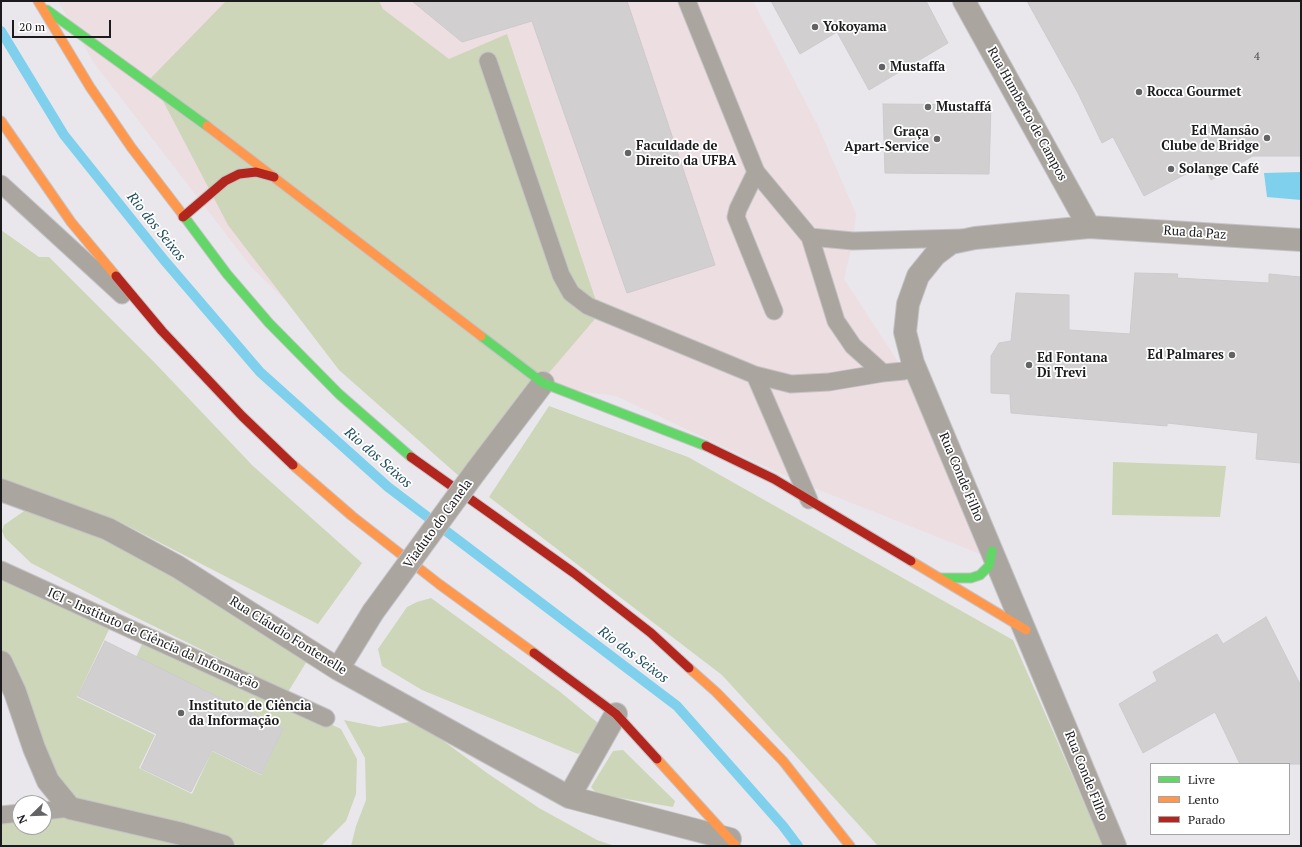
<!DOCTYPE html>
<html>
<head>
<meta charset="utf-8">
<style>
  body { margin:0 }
  #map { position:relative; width:1302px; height:847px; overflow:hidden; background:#e9e7ec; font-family:"PT Serif",serif }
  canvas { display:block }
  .frame { position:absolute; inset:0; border:2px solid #1b1a1d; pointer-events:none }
  .legend { position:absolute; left:1150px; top:763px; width:140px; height:72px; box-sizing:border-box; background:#fff; border:1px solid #a4a3a5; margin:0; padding:5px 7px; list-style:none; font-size:12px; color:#1b1a1d }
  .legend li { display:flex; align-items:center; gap:8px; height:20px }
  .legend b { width:20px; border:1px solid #a4a3a5 }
  .north { position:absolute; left:12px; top:795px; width:40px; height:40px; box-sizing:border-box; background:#fff; border:1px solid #a4a3a5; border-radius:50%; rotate:247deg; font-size:11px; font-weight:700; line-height:16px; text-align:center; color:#1b1a1d }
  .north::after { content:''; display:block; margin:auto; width:14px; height:18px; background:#636265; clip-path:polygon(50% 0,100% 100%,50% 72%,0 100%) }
  .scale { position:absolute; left:12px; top:20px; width:99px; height:18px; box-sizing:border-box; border:2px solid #1b1a1d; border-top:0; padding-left:5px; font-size:12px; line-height:14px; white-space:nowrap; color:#1b1a1d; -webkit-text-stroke:3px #fff; paint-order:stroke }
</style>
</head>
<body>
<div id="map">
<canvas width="1302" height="847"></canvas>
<div class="frame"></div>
<ul class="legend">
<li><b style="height:5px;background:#63d668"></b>Livre</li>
<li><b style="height:5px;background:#ff974d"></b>Lento</li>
<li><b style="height:5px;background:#b3261e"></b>Parado</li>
</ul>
<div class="north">N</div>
<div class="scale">20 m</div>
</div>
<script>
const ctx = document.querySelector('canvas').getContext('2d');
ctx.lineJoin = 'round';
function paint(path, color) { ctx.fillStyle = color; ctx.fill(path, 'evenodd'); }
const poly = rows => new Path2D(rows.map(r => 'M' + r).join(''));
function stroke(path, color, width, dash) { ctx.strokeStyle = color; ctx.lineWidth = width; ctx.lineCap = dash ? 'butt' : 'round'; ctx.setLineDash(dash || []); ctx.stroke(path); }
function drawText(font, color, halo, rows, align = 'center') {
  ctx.font = font + ' "PT Serif",serif'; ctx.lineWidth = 3.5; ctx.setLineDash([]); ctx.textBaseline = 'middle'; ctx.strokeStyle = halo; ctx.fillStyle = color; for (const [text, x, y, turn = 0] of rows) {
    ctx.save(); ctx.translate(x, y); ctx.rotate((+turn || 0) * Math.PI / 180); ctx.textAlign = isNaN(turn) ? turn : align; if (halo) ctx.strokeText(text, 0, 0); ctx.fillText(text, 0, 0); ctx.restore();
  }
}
const education = poly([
  [58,1,753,1,818,126,856,214,853,241,844,279,904,371,980,554,794,480,616,396,563,389,526,391,436,447,252,268,94,63]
]);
const green = poly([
  [226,1,379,1,383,9,449,59,507,34,600,313,460,477,339,370,228,225,151,78],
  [1,230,39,257,49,257,154,362,253,466,362,563,318,624,116,520,1,480],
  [549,406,688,457,1013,640,1103,846,878,846,722,675,489,497],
  [1113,462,1226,466,1220,517,1112,515],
  [27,509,111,538,315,648,288,692,123,611,31,563,5,538,2,531,4,525],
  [1,576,112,623,77,697,155,735,139,768,192,794,212,751,261,775,283,729,136,657,144,640,341,729,357,759,356,794,346,821,321,846,241,846,74,804,53,779,21,691,1,649],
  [431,598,559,691,598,723,596,735,586,748,578,754,422,690,382,666,378,649,407,607,417,602],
  [344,720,379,727,409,722,434,734,487,773,539,808,597,840,615,846,351,846,356,826,366,800,365,758],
  [623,750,675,801,673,807,597,794,591,787,613,751],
  [69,811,212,846,1,846,1,817,20,815,20,827,44,827,44,813]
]);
const water = poly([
  [1301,172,1301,200,1267,197,1264,173]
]);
const stream = poly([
  [1,31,64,135,164,260,260,372,388,487,677,706,783,826,798,846]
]);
const building = poly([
  [412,1,627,1,715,265,627,293,532,21,462,42,412,1],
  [771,1,926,1,948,43,869,90,837,32,800,54,771,1],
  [1027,1,1301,1,1301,156,1253,156,1211,180,1203,165,1144,196,1113,137,1102,143,1078,93,1027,1],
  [883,104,991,105,989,174,885,173,883,104],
  [1135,273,1178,274,1177,278,1269,283,1269,274,1301,277,1301,463,1256,459,1258,433,1167,423,1167,426,1011,413,1010,394,991,393,991,356,999,343,1011,341,1016,293,1069,295,1069,330,1130,334,1135,273],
  [1266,617,1301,686,1301,764,1240,764,1215,712,1143,753,1119,704,1157,681,1153,672,1217,634,1223,644,1266,617],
  [105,641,283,729,261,774,212,750,191,792,141,768,157,734,78,696,105,641]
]);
const lane = poly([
  [687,1,756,172,810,237,836,321,853,346,883,373,904,371,913,363],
  [488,61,561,275,571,293,588,306,755,375,791,384,829,382,883,373],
  [756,172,738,209,736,217,774,311],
  [1,184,122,295],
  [810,237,853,241,961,238],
  [755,375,809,500],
  [1,570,326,718],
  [44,811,70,808],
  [1,815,20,813]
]);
const street = poly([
  [964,1,1089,227],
  [476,471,543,383],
  [1,490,108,529,178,567,338,669,569,797,730,839],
  [1,662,15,692,34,748,48,781,70,808,182,834,223,846],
  [338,669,373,612],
  [569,797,616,714],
  [1115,846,913,363,905,332,908,304,918,276,935,255,951,243,975,238,1089,227,1301,240]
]);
const fast = poly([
  [47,10,207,126],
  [183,215,227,274,269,323,339,394,411,457],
  [481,336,543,383,706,446],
  [940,578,971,578,980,575,989,566,992,551]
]);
const slow = poly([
  [38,1,90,87,131,147,183,215],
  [1,121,71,222,116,276],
  [207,126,481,336],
  [293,465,352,516,439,584,534,653],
  [911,561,1026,630],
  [689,668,716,692,783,761,850,846],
  [657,759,736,846]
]);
const jam = poly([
  [183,217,225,181,239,174,256,172,274,177],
  [116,276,162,331,242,416,293,465],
  [706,446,774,479,911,561],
  [411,457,574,573,651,633,689,668],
  [534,653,616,714,657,759]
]);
const streetBridge = poly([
  [373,612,476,471]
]);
const markers = [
  [815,27,4,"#636265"],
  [882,67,4,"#636265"],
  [1139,92,4,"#636265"],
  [928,107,4,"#636265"],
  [1267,138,4,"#636265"],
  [937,139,4,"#636265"],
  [628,153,4,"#636265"],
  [1171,169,4,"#636265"],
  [1232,355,4,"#636265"],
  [1029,365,4,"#636265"],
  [181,713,4,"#636265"]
];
const numberNames = [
  ["4",1257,57]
];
const poiNames = [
  ["Yokoyama",823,27],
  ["Mustaffa",890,67],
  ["Rocca Gourmet",1147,92],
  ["Mustaffá",936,107],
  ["Ed Mansão",1259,131,"right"],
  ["Clube de Bridge",1259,146,"right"],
  ["Graça",929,132,"right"],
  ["Apart-Service",929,147,"right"],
  ["Faculdade de",636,146],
  ["Direito da UFBA",636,161],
  ["Solange Café",1179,169],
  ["Ed Palmares",1224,355,"right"],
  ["Ed Fontana",1037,358],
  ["Di Trevi",1037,373],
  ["Instituto de Ciência",189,706],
  ["da Informação",189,721]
];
const streetNames = [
  ["Rua Humberto de Campos",1027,114,61],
  ["Rua da Paz",1195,233,4],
  ["Rua Conde Filho",961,477,67],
  ["Viaduto do Canela",438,524,-54],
  ["Rua Cláudio Fontenelle",288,636,32],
  ["ICI - Instituto de Ciência da Informação",153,639,24],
  ["Rua Conde Filho",1086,776,68]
];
const waterNames = [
  ["Rio dos Seixos",156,227,51],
  ["Rio dos Seixos",378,458,41],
  ["Rio dos Seixos",633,655,37]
];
paint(education, '#eddee2');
paint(green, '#cdd6b8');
paint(water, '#7fd0ec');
stroke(stream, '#7fd0ec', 10);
paint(building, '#d2cfd1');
stroke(building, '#cccacc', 1);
stroke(lane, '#c4c3c6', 19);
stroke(street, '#c4c3c6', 24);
stroke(fast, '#c4c3c6', 11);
stroke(slow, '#c4c3c6', 11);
stroke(jam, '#c4c3c6', 11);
stroke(lane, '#aaa69f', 17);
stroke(street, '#aaa69f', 22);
stroke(fast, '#63d668', 9);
stroke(slow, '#ff974d', 9);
stroke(jam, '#b3261e', 9);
stroke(streetBridge, '#c4c3c6', 24, []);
stroke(streetBridge, '#aaa69f', 22);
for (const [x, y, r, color] of markers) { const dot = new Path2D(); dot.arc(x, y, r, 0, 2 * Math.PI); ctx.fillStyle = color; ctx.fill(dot); stroke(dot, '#fff', 1.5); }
drawText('11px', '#4b494c', null, numberNames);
drawText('bold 13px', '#1b1a1d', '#fff', poiNames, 'left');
drawText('13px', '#1b1a1d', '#fff', streetNames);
drawText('italic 14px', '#1d4e5e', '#fff', waterNames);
</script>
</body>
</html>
